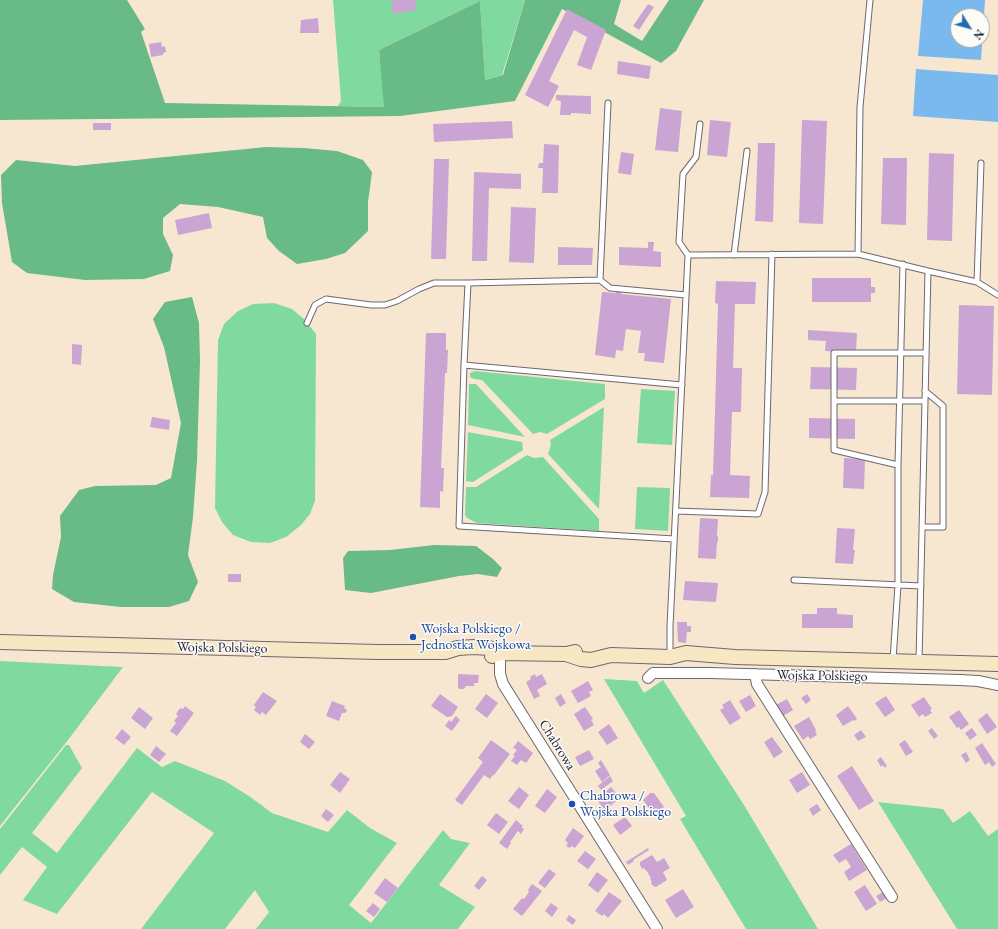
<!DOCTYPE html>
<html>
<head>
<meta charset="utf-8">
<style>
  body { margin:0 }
  #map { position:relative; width:998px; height:929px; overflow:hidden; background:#f7e7d1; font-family:"EB Garamond",serif }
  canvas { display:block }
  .north { position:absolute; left:950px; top:8px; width:40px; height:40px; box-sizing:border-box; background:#fdfcf7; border:1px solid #a5a5ac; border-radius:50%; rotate:127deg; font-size:11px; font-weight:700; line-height:16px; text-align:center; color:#22223b }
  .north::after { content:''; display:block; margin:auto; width:14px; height:18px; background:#1f6fb2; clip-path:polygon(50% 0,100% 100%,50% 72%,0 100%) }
</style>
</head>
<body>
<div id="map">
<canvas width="998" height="929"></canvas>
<div class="north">N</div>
</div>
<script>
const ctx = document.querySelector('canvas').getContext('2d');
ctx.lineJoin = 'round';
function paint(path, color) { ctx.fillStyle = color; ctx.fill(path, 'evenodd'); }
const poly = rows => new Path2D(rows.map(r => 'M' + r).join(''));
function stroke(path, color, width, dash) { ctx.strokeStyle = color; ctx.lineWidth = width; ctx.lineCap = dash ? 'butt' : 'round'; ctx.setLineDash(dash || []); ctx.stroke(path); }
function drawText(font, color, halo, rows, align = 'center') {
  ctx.font = font + ' "EB Garamond",serif'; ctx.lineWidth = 3; ctx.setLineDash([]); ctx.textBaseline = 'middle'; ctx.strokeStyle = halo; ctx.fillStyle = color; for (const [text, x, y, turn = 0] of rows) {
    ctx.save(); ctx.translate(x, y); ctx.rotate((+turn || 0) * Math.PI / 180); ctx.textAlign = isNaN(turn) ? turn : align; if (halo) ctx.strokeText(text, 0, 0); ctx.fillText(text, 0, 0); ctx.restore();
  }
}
const green = poly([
  [333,0,525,0,502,75,485,80,480,1,379,50,385,107,338,106,341,101],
  [274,303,292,309,304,319,316,334,315,501,310,514,301,525,286,537,270,543,251,542,233,535,222,522,215,508,218,340,224,324,238,311,253,304],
  [475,371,605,384,605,399,547,434,540,432,533,434,482,380,474,379,470,377,470,373],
  [469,384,476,384,525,437,468,425],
  [641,389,675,391,672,445,637,443],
  [604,407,599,509,548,454,551,445,550,440],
  [468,432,522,442,523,450,473,482,466,481],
  [527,455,534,458,543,457,599,519,599,531,477,523,467,518,465,515,466,487,476,487],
  [637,487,670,488,668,531,635,529],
  [0,661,123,667,65,744,0,826],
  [604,679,637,681,644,693,663,680,744,805,818,929,746,929,680,819,686,816],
  [66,745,69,745,82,768,32,833,57,853,137,748,162,767,175,761,225,781,249,796,272,813,328,832,347,810,370,828,397,843,349,905,371,923,443,830,451,839,470,843,439,885,475,907,458,929,256,929,269,912,255,890,225,929,141,929,214,833,152,792,57,914,23,900,47,867,22,847,0,875,0,829],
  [878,802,943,809,953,823,970,811,988,836,998,829,998,929,957,929]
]);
const forest = poly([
  [0,0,127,0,145,29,141,32,165,103,384,107,379,50,480,1,485,80,503,75,525,0,621,0,614,24,642,41,669,0,704,0,676,51,661,63,562,9,515,101,400,116,0,120],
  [266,147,304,148,337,151,363,160,372,172,368,202,368,231,345,253,326,259,297,264,279,251,267,238,263,217,218,207,180,204,163,218,163,234,173,255,170,271,144,279,85,280,27,273,12,262,2,203,1,175,16,160,75,166],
  [192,297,199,323,200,361,197,461,193,517,188,555,198,582,189,601,169,607,121,607,74,602,52,589,53,575,61,537,60,516,79,490,95,486,156,485,171,478,181,423,164,347,153,319,165,302],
  [434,545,476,546,493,559,502,568,497,577,478,574,459,576,371,593,345,590,343,558,348,551,390,550]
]);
const water = poly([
  [923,0,985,0,981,60,918,56],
  [958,16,982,16,982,40,958,40],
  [916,69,998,75,998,122,913,116]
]);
const building = poly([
  [396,0,415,0,417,10,393,14,391,1],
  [648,4,654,7,639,30,633,26],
  [567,9,606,30,591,70,577,65,587,37,574,30,549,81,559,86,548,107,525,95],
  [318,18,319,33,300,33,301,20],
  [161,42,162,47,165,46,166,52,163,53,163,55,151,57,149,44],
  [618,61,651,66,649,79,617,74],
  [556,95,591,96,591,114,571,113,571,115,560,115,561,101,556,100],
  [660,108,682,111,678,152,655,150],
  [710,120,731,122,727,157,707,155],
  [802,120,827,121,823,224,799,223],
  [512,121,513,138,434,142,433,124],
  [93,123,111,123,111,130,93,130],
  [758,143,775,143,773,222,755,221],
  [544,144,559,145,558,193,542,193,543,168,538,168,539,163,543,163],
  [621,152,634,154,631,175,618,173],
  [929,153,954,154,952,241,927,240],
  [883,158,907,158,906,225,881,224],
  [434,159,449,159,446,259,431,259],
  [474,172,521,174,521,189,489,188,487,261,472,261],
  [511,207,536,208,534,263,509,262],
  [209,213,212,228,178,235,175,220],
  [648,242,654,242,653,251,661,252,661,267,619,265,619,247,648,248],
  [558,247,593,248,592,265,558,265],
  [812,278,871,278,871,287,875,287,875,293,871,293,871,302,812,302],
  [716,281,756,282,755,304,735,304,733,368,742,368,741,412,732,412,730,475,750,476,749,498,710,497,711,475,713,475,715,412,718,304,715,303],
  [616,291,621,292,621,294,671,299,664,363,644,361,645,353,638,353,641,331,626,329,623,351,616,350,615,358,595,355,602,292,616,293],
  [959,305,994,306,992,395,957,394],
  [808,330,857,333,856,353,825,351,826,341,808,340],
  [426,333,446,333,446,350,448,350,447,373,445,373,441,468,444,468,443,492,440,491,440,508,420,507],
  [72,344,82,345,81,365,72,364],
  [811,367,857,368,856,390,810,389],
  [152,417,170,420,169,430,150,427],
  [809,418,855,419,855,439,809,438],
  [844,458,865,459,864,489,843,488],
  [700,518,718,519,717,536,718,536,718,542,717,542,716,559,698,558],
  [837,528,855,529,853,550,855,550,853,564,835,563],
  [228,574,241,574,241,582,228,582],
  [685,581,718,583,716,602,683,600],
  [817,608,837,608,837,614,853,615,853,628,802,628,802,614,817,614],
  [677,622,687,622,687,626,691,626,691,632,687,632,686,643,678,642],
  [458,674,479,675,478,683,474,683,474,686,466,686,464,689,459,689,458,687],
  [535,674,536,677,542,674,547,684,537,690,540,696,534,699,526,682,531,679,530,677],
  [588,681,593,690,589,692,591,696,578,703,571,691],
  [263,692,277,701,266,715,262,712,260,715,254,710,256,707,254,705],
  [440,694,458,707,452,716,447,717,431,706],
  [486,694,498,703,487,718,475,709],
  [561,694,566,703,560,707,555,698],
  [807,694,811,700,806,704,801,698],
  [750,695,756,706,746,712,739,701],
  [886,696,895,710,885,717,875,703],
  [924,697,932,709,930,710,932,713,925,717,923,714,919,717,911,705],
  [787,699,793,710,783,716,776,705],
  [730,700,741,718,730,725,720,710,724,708,722,705],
  [332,701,345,706,344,708,347,710,345,713,342,713,339,721,326,716],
  [185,706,194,713,177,736,170,731,176,723,174,721,178,716,176,714,180,708,183,709],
  [848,706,857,719,854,721,853,720,843,726,836,715],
  [139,707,153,718,145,729,131,718],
  [585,707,593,719,591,720,594,725,584,731,574,714],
  [959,710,969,724,961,730,959,727,957,728,949,717],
  [987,713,997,727,987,734,978,720],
  [456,716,460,720,452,731,445,726,449,720,451,722],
  [809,717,816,730,815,731,817,735,810,739,808,736,803,740,794,726],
  [609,724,618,738,607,745,598,732],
  [932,728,938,736,934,739,928,731],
  [972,728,977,735,970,740,965,733],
  [122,729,131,737,124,745,115,738],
  [861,730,866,737,858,741,854,735],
  [305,734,315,742,309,749,300,742],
  [772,737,783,752,774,758,764,742],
  [491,740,510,754,494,775,493,775,490,779,484,775,462,805,455,800,483,762,478,758],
  [905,740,913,752,906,756,899,744],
  [518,741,533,753,526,763,521,760,517,765,511,761,515,756,513,755,517,750,513,748],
  [982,743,996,764,992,767,989,762,985,765,975,748],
  [156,746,166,754,159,762,150,755],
  [589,750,594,759,580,766,575,757],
  [966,752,970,760,966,763,961,755],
  [881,757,887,766,885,768,883,765,881,767,877,760],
  [601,760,610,775,602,782,595,771,601,767,598,763],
  [852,766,874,801,859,810,837,776],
  [340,772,350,779,340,793,330,785],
  [802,772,810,785,797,793,789,780],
  [610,776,613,781,601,790,598,786],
  [519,787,529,795,519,809,508,801],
  [611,787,620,798,605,810,596,799],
  [547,789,557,797,545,813,535,806],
  [650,793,654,793,664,807,653,814,643,800],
  [817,804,821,810,813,816,809,809],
  [326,809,334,815,328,822,321,816],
  [496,813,508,822,499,834,487,825],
  [625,817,632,826,620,835,613,825],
  [516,820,523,826,521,827,524,829,521,834,518,831,510,842,511,843,507,849,499,843],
  [573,828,584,836,575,848,572,846,570,848,566,846,568,843,565,840],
  [851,844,867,870,849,881,844,872,851,867,846,859,839,863,833,855],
  [648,848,649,850,633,860,634,861,628,865,626,862],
  [585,851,596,859,588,869,577,861],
  [652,855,657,862,664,858,670,868,663,872,667,880,656,887,653,886,651,883,652,882,650,879,651,878,646,870,645,870,644,868,642,869,640,865,640,862],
  [549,869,556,874,545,888,538,883],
  [597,872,608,880,598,893,588,885],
  [482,876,487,880,479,890,474,886],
  [385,878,398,888,387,902,374,893],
  [532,884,542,891,522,916,513,909,522,898,524,899,529,892,528,890],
  [865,885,877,904,866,911,854,892],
  [683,889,694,907,676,918,665,900],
  [609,892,622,901,608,918,604,914,602,916,595,911],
  [883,892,887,898,880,902,876,896],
  [373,903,380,909,374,917,366,911],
  [551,903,558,908,552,917,545,911],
  [569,915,576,920,573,925,566,920]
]);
const service = poly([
  [858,254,860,107,870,0],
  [688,255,679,242,683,174,696,157,700,124],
  [734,255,747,151],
  [928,271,977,282,998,295],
  [600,280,608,103],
  [977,282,981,163],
  [307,323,315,305,326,299,371,305,385,305,397,301,419,289,434,283,468,283],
  [464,365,459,526,674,539],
  [682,385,464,365,468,283,600,280,610,288,686,295],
  [834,401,925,401],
  [898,465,834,450,834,353,926,353],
  [676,511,758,514,765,492,772,254],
  [922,527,943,527,943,406,925,391],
  [794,580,921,586],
  [670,656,670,626,688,255,858,254,928,271,919,661],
  [893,660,898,585,898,465,903,264]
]);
const minor = poly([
  [500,653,500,674,503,684,657,929],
  [755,674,757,684,892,897],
  [648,678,653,673,710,673,960,680,978,681,998,685]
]);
const secondary = poly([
  [0,642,378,652,445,652,458,648,474,647,489,648,500,653],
  [566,654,581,659,591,660,611,655,670,657,686,653,735,657,998,664],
  [492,656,500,653,566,654,575,652]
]);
const markers = [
  [413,637,4,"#1a4fb4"],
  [572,804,4,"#1a4fb4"]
];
const transitNames = [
  ["Wojska Polskiego /",421,629],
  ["Jednostka Wojskowa",421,645],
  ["Chabrowa /",580,796],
  ["Wojska Polskiego",580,812]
];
const streetNames = [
  ["Wojska Polskiego",222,648,1],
  ["Wojska Polskiego",822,676,1],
  ["Chabrowa",557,745,58]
];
paint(green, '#80daa0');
paint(forest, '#68ba86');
paint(water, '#7ab9ee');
paint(building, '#caa4d3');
stroke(service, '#6d6770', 7);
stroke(minor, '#6d6770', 12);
stroke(secondary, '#6d6770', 16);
stroke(service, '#fff', 5);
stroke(minor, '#fff', 10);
stroke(secondary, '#f7e8c3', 14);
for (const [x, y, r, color] of markers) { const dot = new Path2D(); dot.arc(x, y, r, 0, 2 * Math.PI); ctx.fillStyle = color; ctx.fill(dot); stroke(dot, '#fdfcf7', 1.5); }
drawText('14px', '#164399', '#fdfcf7', transitNames, 'left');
drawText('14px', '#22223b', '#fdfcf7', streetNames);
</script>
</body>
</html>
